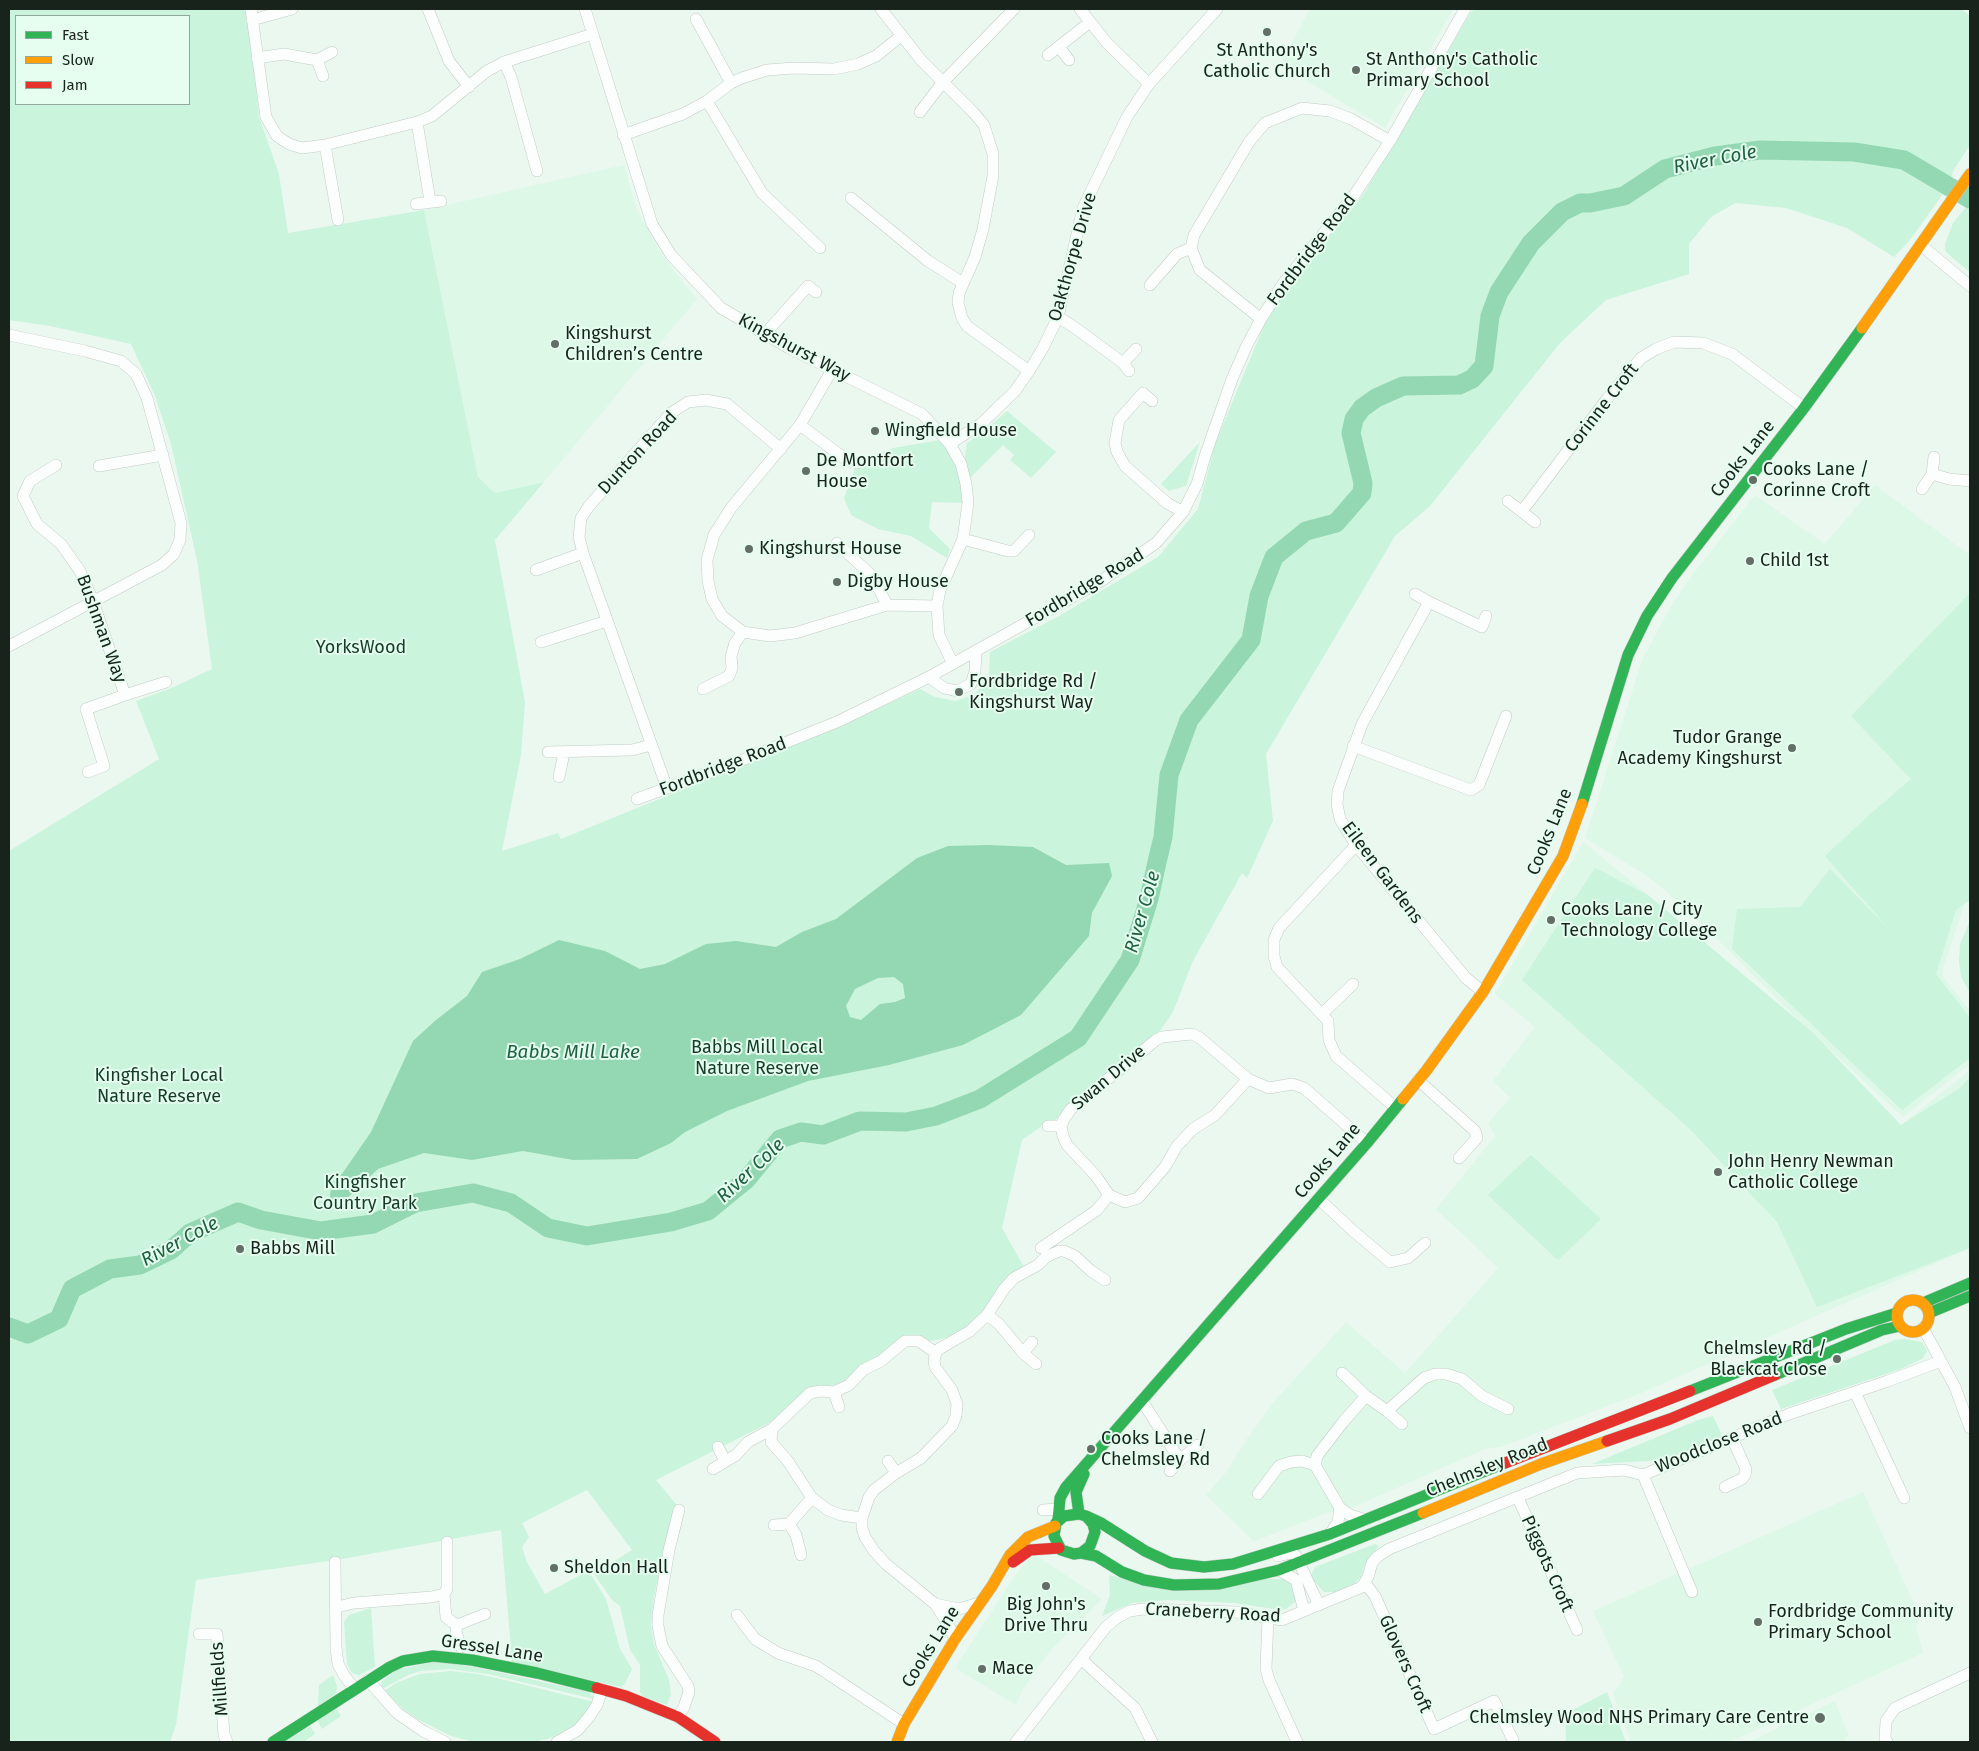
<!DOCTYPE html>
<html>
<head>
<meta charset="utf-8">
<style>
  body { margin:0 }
  #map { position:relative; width:1979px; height:1751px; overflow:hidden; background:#ebf8f0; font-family:"Fira Sans",sans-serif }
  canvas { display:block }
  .frame { position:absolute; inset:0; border:10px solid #18231c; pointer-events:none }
  .legend { position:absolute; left:15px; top:15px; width:175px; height:90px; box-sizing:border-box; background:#e5feef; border:1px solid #93a69b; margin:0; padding:6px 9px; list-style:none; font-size:15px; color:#18231c }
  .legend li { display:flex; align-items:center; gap:10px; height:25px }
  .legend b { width:25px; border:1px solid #93a69b }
</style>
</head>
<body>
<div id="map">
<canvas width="1979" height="1751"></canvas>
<div class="frame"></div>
<ul class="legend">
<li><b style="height:6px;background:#30b455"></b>Fast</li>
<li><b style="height:6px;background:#ff9f0a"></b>Slow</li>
<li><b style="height:6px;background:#e5322d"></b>Jam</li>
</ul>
</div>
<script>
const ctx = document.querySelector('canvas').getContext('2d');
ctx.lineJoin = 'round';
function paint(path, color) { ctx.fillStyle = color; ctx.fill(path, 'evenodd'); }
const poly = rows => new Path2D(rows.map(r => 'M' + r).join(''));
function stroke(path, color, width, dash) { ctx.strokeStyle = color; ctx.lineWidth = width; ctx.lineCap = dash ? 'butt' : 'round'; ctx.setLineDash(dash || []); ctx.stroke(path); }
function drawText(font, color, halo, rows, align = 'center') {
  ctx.font = font + ' "Fira Sans",sans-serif'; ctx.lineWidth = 4; ctx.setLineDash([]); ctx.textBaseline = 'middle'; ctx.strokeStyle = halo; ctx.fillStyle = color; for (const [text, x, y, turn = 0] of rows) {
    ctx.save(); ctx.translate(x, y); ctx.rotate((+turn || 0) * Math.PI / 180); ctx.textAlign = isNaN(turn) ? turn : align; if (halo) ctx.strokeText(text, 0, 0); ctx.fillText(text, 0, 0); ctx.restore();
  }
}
const built = poly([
  [1310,9,1449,9,1452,11,1385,128,1312,84,1282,61],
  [624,165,637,210,662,255,697,299,544,482,495,493,478,477,424,210],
  [1875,485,1970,555,1970,899,1965,903,1943,968,1943,977,1970,1011,1970,1064,1903,1117,1805,1027,1704,926,1661,887,1644,874,1585,838,1643,658,1671,606,1690,578,1755,495,1825,544],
  [1583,842,1648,895,1812,1040,1853,1082,1901,1125,1970,1070,1970,1248,1644,1392,1501,1447,1485,1449,1356,1506,1321,1515,1255,1541,1252,1540,1206,1495,1227,1471,1246,1440,1273,1403,1346,1322,1405,1373,1498,1268,1436,1209,1495,1136,1488,1123,1510,1098,1493,1081,1535,1027,1495,994],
  [1863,1492,1920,1617,1916,1627,1923,1653,1730,1742,1631,1742,1613,1694,1624,1677,1593,1611],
  [1037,1556,1102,1599,1049,1652,1023,1689,1016,1705,955,1668,1014,1577,1029,1559],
  [1835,1701,1849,1736,1842,1742,1749,1742]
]);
const green = poly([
  [9,9,245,9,252,46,259,117,279,174,288,233,424,210,478,477,495,493,544,482,495,540,525,702,521,755,502,851,558,833,561,839,856,719,920,689,935,697,955,701,974,695,989,677,990,652,1059,616,1158,557,1198,509,1215,444,1265,323,1287,287,1363,195,1471,12,1476,9,1961,9,1970,16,1970,145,1953,171,1950,184,1910,240,1894,257,1847,228,1786,208,1735,203,1711,217,1689,244,1689,274,1606,300,1560,343,1430,506,1395,536,1266,754,1273,821,1247,878,1242,873,1193,961,1173,1012,1159,1032,1067,1107,1057,1119,1045,1124,1022,1140,1002,1228,1024,1267,979,1317,959,1335,931,1341,915,1336,881,1357,868,1361,843,1383,811,1390,771,1422,656,1480,680,1509,665,1545,654,1597,651,1625,654,1644,669,1680,671,1694,667,1705,642,1696,640,1692,640,1665,630,1650,620,1606,612,1600,594,1574,632,1550,587,1490,522,1523,529,1537,522,1547,527,1562,545,1594,582,1574,591,1575,606,1599,620,1649,632,1669,625,1684,621,1687,512,1662,501,1530,342,1559,196,1580,176,1725,170,1742,9,1742,9,851,159,759,136,701,174,687,212,669,197,560,171,444,155,396,131,344,50,326,9,320],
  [16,16,189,16,189,104,16,104],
  [1966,207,1970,209,1970,272,1949,255,1945,250,1945,244,1953,223],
  [1007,411,1056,452,1031,478,1010,460,1014,455,1003,445,969,479,964,462,967,443,989,427],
  [940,440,950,444,968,503,932,502,929,528,950,549,947,558,911,536,878,529,851,515,844,498,857,463,893,448],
  [1200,442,1186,486,1169,491,1161,484],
  [1970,593,1970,900,1956,910,1936,974,1970,1018,1970,1058,1902,1110,1732,949,1737,909,1800,907,1830,869,1889,929,1825,856,1868,816,1911,779,1851,716],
  [1595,868,1648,895,1812,1032,1901,1125,1960,1088,1970,1077,1970,1248,1817,1307,1777,1222,1690,1129,1522,980],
  [1970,921,1970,993,1961,977,1959,961,1960,944],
  [1531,1155,1601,1219,1558,1260,1488,1195],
  [1904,1339,1922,1342,1927,1351,1922,1359,1898,1370,1781,1409,1772,1390,1895,1340],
  [1713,1416,1722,1435,1689,1451,1665,1460,1592,1464,1698,1420],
  [1375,1544,1379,1546,1364,1566,1361,1577,1353,1585,1337,1592,1324,1592,1310,1577,1315,1567],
  [1109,1575,1125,1579,1290,1579,1296,1589,1296,1601,1286,1609,1274,1609,1235,1603,1168,1600,1132,1603,1102,1616,1110,1595],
  [371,1608,375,1667,359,1675,352,1673,347,1664,344,1622,349,1615],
  [437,1661,474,1667,589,1692,594,1699,488,1674,450,1669,420,1671,408,1675,382,1689,381,1682,397,1670],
  [450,1671,478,1674,509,1681,594,1702,575,1727,558,1736,535,1742,474,1742,451,1736,419,1720,403,1709,384,1691,396,1683,420,1674],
  [333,1675,337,1686,336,1694,318,1706,319,1685],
  [1607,1692,1626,1742,1564,1742,1566,1740,1565,1714],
  [336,1708,341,1716,322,1729,317,1720],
  [310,1726,315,1734,303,1742,283,1742]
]);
const water = poly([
  [989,845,1033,847,1066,865,1109,863,1112,876,1092,913,1089,936,1021,1015,963,1045,889,1065,808,1081,727,1111,685,1132,671,1143,637,1159,573,1160,523,1151,472,1160,424,1153,378,1169,345,1200,331,1201,330,1195,332,1183,342,1174,371,1132,413,1041,436,1020,467,996,482,972,520,959,559,940,605,951,640,969,665,964,706,944,736,941,776,947,802,932,836,919,917,858,948,846],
  [894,977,903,984,905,998,895,1002,880,1004,861,1020,850,1017,846,1006,855,989,878,978]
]);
const river = poly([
  [9,1327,28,1334,59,1319,72,1289,110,1269,140,1265,171,1250,190,1233,238,1212,261,1220,321,1231,373,1224,415,1203,473,1193,511,1203,548,1228,587,1236,671,1222,708,1211,746,1180,780,1139,801,1132,823,1135,860,1121,906,1122,936,1116,980,1099,1078,1038,1130,960,1149,899,1157,862,1163,837,1169,775,1189,720,1251,640,1259,596,1274,557,1306,531,1336,523,1362,493,1363,483,1351,433,1354,419,1362,408,1376,398,1403,386,1459,385,1472,379,1484,366,1490,316,1499,292,1531,243,1562,212,1580,203,1590,203,1624,196,1665,169,1715,156,1760,150,1854,152,1904,160,1970,199]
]);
const street = poly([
  [251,9,266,117,277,136,289,144,302,148,325,145,417,122,432,116,487,71,504,62,593,34],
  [428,9,449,61,469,87],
  [585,9,652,224,671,255,721,308,789,348,922,414,950,444,961,464,966,484,968,503,963,539,940,590,937,606,939,635,953,664],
  [881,9,921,60,973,112,984,125,993,154,993,176,983,229,975,257,959,293,958,303,962,318,967,326,1029,371],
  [1080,9,1107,43,1149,84],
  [696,19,731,83],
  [252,20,292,9],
  [1059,47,1069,60],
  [1048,55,1090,22],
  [257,58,284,54,317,60,323,76],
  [317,60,332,52],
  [504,62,511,77,537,171],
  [707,101,762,193,820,248],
  [920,112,943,82,1014,9],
  [417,122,430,201],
  [623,135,683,114,707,101,731,83,742,78,767,70,794,68,834,69,858,64,876,56,901,36],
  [325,145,338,220],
  [851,198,928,261,963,283],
  [416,204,441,201],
  [1922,246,1970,286],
  [1150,285,1177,254,1191,248],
  [1058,317,1074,327,1123,363,1129,371],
  [1261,319,1200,270,1191,248,1194,235,1249,142,1265,123,1302,108,1330,111,1351,119,1390,141],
  [765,334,808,286,816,292],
  [9,335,85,351,121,361,136,374,147,398,181,523,180,540,174,554,162,565,9,646],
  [1123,363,1136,349],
  [832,370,800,425,731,508,714,535,707,560,708,581,712,599,722,616,743,632,770,636,795,633,887,605,937,606],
  [1152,401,1143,393,1119,420,1115,443,1117,452,1125,466,1167,503,1183,512],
  [800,425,844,458,857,463],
  [950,444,982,423,1015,391,1029,371,1043,348,1058,317,1083,208,1127,117,1149,84,1217,9],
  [56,465,30,481,23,496,37,524,61,544,80,571,93,601,125,695,166,682],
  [99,466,163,455],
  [1932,474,1949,479,1970,481],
  [1922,489,1932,474,1934,457],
  [1508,501,1535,522],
  [1522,511,1607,399,1641,358,1656,349,1674,342,1703,343,1732,354,1804,408],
  [963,539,1008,551,1014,551,1029,535],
  [837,543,873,577,887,605],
  [536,570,583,553],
  [1415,594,1429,602],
  [541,642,607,621],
  [929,677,944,688,957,691,971,684,975,671,976,652],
  [703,689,729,676,732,668,731,656,735,643,743,632],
  [1353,746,1471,790,1479,785,1506,716],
  [548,752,632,750,651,745],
  [88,772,104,766,86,709,125,695],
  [559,777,564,753],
  [667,788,583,553,579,537,581,518,589,506,671,413,688,402,706,400,727,404,781,449],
  [637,799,730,765,839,721,929,677,1101,581,1156,543,1183,512,1197,484,1205,456,1232,379,1247,345,1261,319,1283,284,1355,194,1390,141,1465,9],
  [1356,845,1279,928,1274,940,1274,956,1277,967,1328,1021,1329,1040,1336,1056,1396,1108],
  [1483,992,1466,978,1356,845,1340,819,1337,804,1338,791,1362,724,1429,602,1482,627,1486,616],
  [1322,1014,1353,984],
  [1248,1079,1200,1038,1192,1034,1162,1037,1156,1040,1071,1109,1064,1119,1061,1126,1063,1136,1067,1145,1096,1176,1109,1195,1125,1202,1138,1198,1165,1167,1177,1146,1193,1129,1215,1115,1248,1079,1269,1088,1292,1084,1304,1088,1367,1143],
  [1418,1080,1475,1131,1477,1138,1459,1158],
  [1048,1126,1061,1126],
  [1319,1199,1352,1230,1390,1262,1408,1258,1425,1243],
  [1041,1248,1097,1210,1109,1195],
  [987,1315,999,1324,1023,1353,1036,1364],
  [1923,1328,1955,1387,1970,1428],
  [1023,1353,1032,1342],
  [1342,1373,1366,1396],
  [834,1392,839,1407],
  [1855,1392,1904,1498],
  [1142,1401,1180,1460],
  [1387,1411,1402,1424],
  [718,1447,725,1461],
  [888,1461,896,1473],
  [713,1469,736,1455,748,1442,772,1429],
  [1170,1471,1180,1460,1198,1445],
  [1643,1475,1692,1592],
  [1725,1487,1742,1479,1745,1475,1746,1469,1732,1438],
  [1258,1494,1279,1466,1291,1462,1302,1461,1315,1465],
  [1518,1498,1577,1630],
  [1340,1508,1315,1465,1317,1456,1343,1422,1366,1396,1387,1411,1424,1378,1435,1374,1446,1374,1462,1379,1482,1396,1508,1409],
  [1043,1510,1058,1509],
  [862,1518,841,1515,828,1510,812,1498,787,1460,771,1442,772,1429,810,1393,821,1391,834,1392,849,1385,863,1370,881,1361,905,1341,919,1341,936,1353],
  [774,1525,789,1524],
  [1330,1534,1338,1522,1340,1508,1350,1515,1366,1520],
  [801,1555,796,1535,789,1524,812,1498],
  [1278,1556,1291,1553,1296,1556,1319,1605],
  [335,1562,336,1648,338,1664,344,1675,354,1689],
  [1279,1570,1296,1580,1304,1611],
  [1365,1583,1375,1596,1434,1729,1494,1701,1513,1740],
  [444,1594,446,1617,452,1622,457,1625,485,1614],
  [935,1604,959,1609,979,1603],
  [337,1607,354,1603,432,1597,444,1594,447,1589,447,1542],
  [737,1615,755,1639,778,1653,816,1666,904,1724],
  [1268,1618,1266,1669,1269,1680,1297,1742],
  [457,1625,456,1632,461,1647],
  [199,1634,217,1634,224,1735,227,1742],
  [955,1639,948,1624,935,1604,886,1564,874,1551,865,1537,862,1528,862,1518,869,1497,874,1490,896,1473,921,1458,952,1426,956,1416,957,1404,952,1390,935,1367,934,1360,936,1353,939,1349,970,1331,987,1315,1004,1289,1014,1278,1038,1265,1046,1257,1059,1251,1064,1251,1075,1256,1091,1271,1105,1280],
  [1081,1659,1135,1708,1152,1742],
  [368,1680,397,1713,423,1731,445,1742],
  [678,1717,684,1707,689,1692,688,1686,662,1646,658,1626,658,1615,669,1550,679,1510],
  [557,1742,578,1730,589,1717,597,1705,602,1689],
  [1016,1742,1106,1627,1118,1617,1130,1611,1143,1609,1236,1612,1282,1620,1362,1587,1368,1577,1372,1563,1377,1557,1389,1549,1577,1473,1624,1470,1643,1475,1789,1414,1888,1381,1941,1361],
  [1887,1742,1885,1738,1886,1721,1895,1708,1970,1673]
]);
const fast = poly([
  [1582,804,1628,655,1647,616,1672,578,1804,408,1862,328],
  [1923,1303,1970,1283],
  [1929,1313,1970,1296],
  [1775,1375,1882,1330,1900,1326],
  [1690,1391,1846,1329,1897,1313],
  [1079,1514,1076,1492,1084,1474],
  [1086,1516,1093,1524,1095,1532,1090,1546,1081,1553,1074,1554,1061,1550,1054,1536,1056,1523,1064,1516,1079,1514,1086,1516,1101,1523,1145,1551,1171,1563,1204,1567,1233,1564,1330,1534,1505,1463],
  [1058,1520,1060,1498,1066,1487,1367,1143,1403,1099],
  [1081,1553,1096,1556,1122,1572,1144,1580,1174,1585,1219,1584,1279,1570,1423,1513],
  [273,1742,390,1667,403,1661,433,1656,472,1660,537,1673,597,1688]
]);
const slow = poly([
  [1862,328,1970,174],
  [1403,1099,1426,1071,1483,992,1563,856,1582,804],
  '1897 1316a16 16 0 1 1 32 0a16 16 0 1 1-32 0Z',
  [1423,1513,1541,1464,1607,1441],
  [897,1742,904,1724,955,1639,992,1586,1010,1555,1028,1537,1055,1526]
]);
const jam = poly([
  [1607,1441,1670,1419,1775,1375],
  [1505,1463,1690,1391],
  [1013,1562,1030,1550,1059,1548],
  [597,1688,626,1696,678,1717,715,1742]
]);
const markers = [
  [1267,32,5,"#626e66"],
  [1356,70,5,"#626e66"],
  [555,344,5,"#626e66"],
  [875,431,5,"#626e66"],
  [806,471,5,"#626e66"],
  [1753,480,5,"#626e66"],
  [749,549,5,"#626e66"],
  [1750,561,5,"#626e66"],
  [837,582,5,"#626e66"],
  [959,692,5,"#626e66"],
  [1792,748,5,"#626e66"],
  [1551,920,5,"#626e66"],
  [1718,1172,5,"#626e66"],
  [240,1249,5,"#626e66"],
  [1837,1359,5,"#626e66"],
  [1091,1449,5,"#626e66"],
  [554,1568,5,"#626e66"],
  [1046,1586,5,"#626e66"],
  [1758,1622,5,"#626e66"],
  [982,1669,5,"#626e66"],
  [1820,1718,6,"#626e66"]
];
const poiNames = [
  ["St Anthony's",1267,51,"center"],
  ["Catholic Church",1267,72,"center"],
  ["St Anthony's Catholic",1366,60],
  ["Primary School",1366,81],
  ["Kingshurst",565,334],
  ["Children’s Centre",565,355],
  ["Wingfield House",885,431],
  ["De Montfort",816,461],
  ["House",816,482],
  ["Cooks Lane /",1763,470],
  ["Corinne Croft",1763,491],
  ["Kingshurst House",759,549],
  ["Child 1st",1760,561],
  ["Digby House",847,582],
  ["Fordbridge Rd /",969,682],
  ["Kingshurst Way",969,703],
  ["Tudor Grange",1782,738,"right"],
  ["Academy Kingshurst",1782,759,"right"],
  ["Cooks Lane / City",1561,910],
  ["Technology College",1561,931],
  ["John Henry Newman",1728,1162],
  ["Catholic College",1728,1183],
  ["Babbs Mill",250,1249],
  ["Chelmsley Rd /",1827,1349,"right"],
  ["Blackcat Close",1827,1370,"right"],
  ["Cooks Lane /",1101,1439],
  ["Chelmsley Rd",1101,1460],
  ["Sheldon Hall",564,1568],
  ["Big John's",1046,1605,"center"],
  ["Drive Thru",1046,1626,"center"],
  ["Fordbridge Community",1768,1612],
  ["Primary School",1768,1633],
  ["Mace",992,1669],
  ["Chelmsley Wood NHS Primary Care Centre",1809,1718,"right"]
];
const streetNames = [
  ["Fordbridge Road",1312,250,-53],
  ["Oakthorpe Drive",1073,257,-74],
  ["Kingshurst Way",794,348,28],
  ["Corinne Croft",1602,408,-52],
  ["Dunton Road",638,453,-47],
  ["Cooks Lane",1743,459,-52],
  ["Fordbridge Road",1085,588,-31],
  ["Bushman Way",101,629,70],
  ["Fordbridge Road",723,767,-21],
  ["Cooks Lane",1550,832,-68],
  ["Eileen Gardens",1382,873,53],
  ["Swan Drive",1109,1078,-40],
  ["Cooks Lane",1328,1161,-50],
  ["Woodclose Road",1719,1443,-22],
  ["Chelmsley Road",1487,1468,-22],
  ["Piggots Croft",1547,1564,66],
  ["Craneberry Road",1213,1613,3],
  ["Cooks Lane",931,1647,-58],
  ["Gressel Lane",492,1649,9],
  ["Glovers Croft",1405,1664,66],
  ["Millfields",220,1679,-94]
];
const parkNames = [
  ["YorksWood",361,648],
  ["Babbs Mill Local",757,1048],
  ["Nature Reserve",757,1069],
  ["Kingfisher Local",159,1076],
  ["Nature Reserve",159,1097],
  ["Kingfisher",365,1183],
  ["Country Park",365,1204]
];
const waterNames = [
  ["River Cole",1715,160,-11],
  ["River Cole",1143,912,-74],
  ["Babbs Mill Lake",573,1053],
  ["River Cole",751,1171,-43],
  ["River Cole",180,1242,-28]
];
paint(built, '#ddf8e7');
paint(green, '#caf4db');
paint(water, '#94d8b3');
stroke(river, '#94d8b3', 19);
stroke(street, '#c1ccc5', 12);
stroke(fast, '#c1ccc5', 12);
stroke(slow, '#c1ccc5', 12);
stroke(jam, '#c1ccc5', 12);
stroke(street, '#fcfefd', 11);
stroke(fast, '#30b455', 11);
stroke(slow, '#ff9f0a', 11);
stroke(jam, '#e5322d', 11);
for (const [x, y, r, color] of markers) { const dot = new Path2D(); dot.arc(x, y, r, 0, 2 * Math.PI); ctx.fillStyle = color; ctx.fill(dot); stroke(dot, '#e5feef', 2); }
drawText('18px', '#18231c', '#e5feef', poiNames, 'left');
drawText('18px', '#18231c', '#e5feef', streetNames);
drawText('18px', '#143c27', '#e5feef', parkNames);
drawText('italic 19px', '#1e6141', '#e5feef', waterNames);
</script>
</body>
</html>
